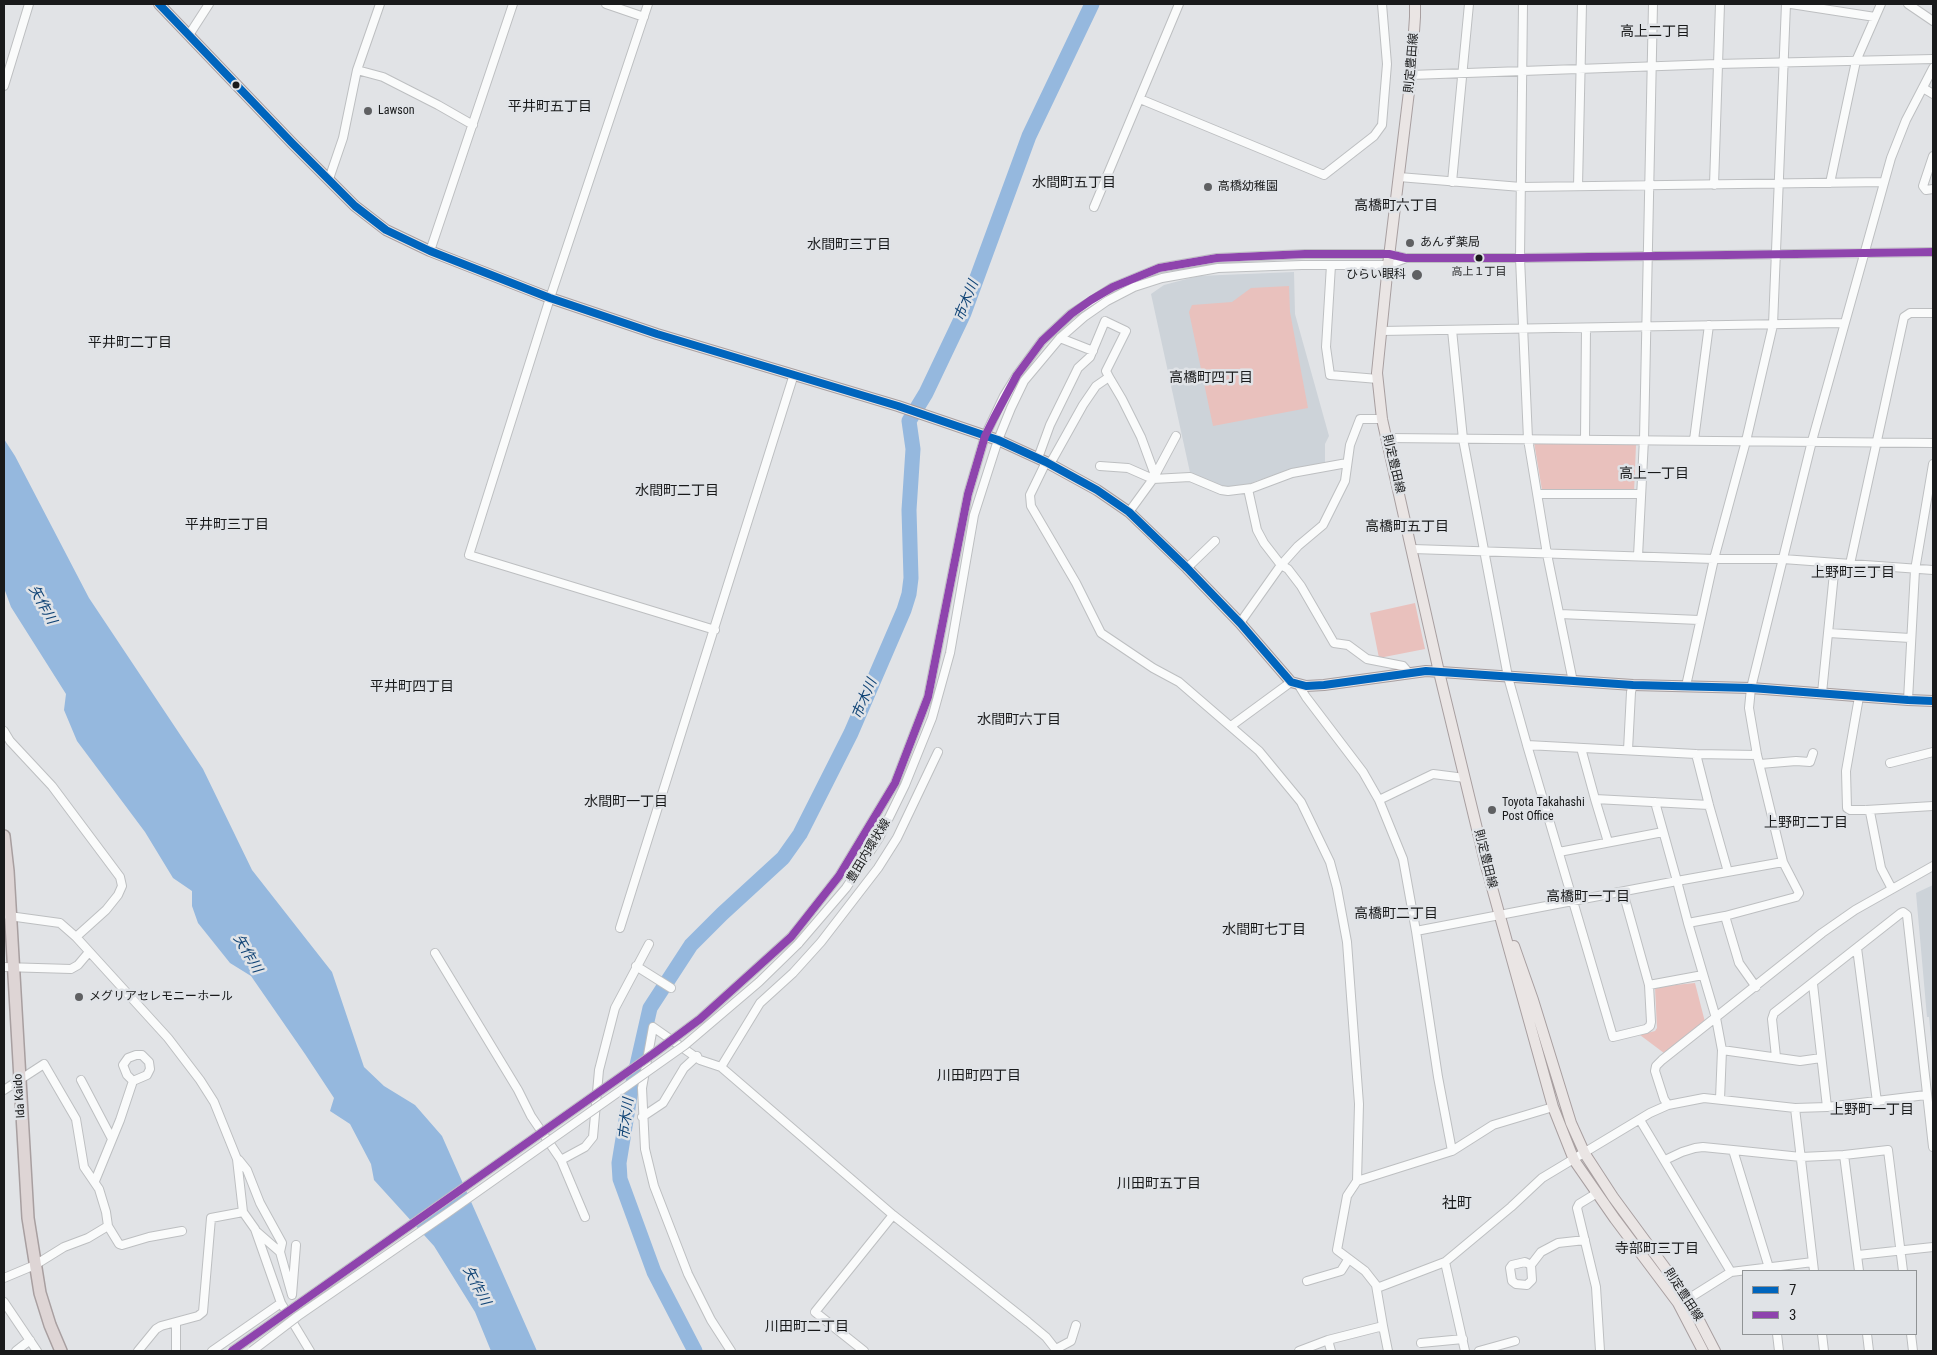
<!DOCTYPE html>
<html>
<head>
<meta charset="utf-8">
<style>
  body { margin:0 }
  #map { position:relative; width:1937px; height:1355px; overflow:hidden; background:#e1e3e6; font-family:"Roboto Condensed",sans-serif }
  canvas { display:block }
  .frame { position:absolute; inset:0; border:5px solid #191a1b; pointer-events:none }
  .legend { position:absolute; left:1742px; top:1270px; width:175px; height:65px; box-sizing:border-box; background:#e0e3e7; border:1px solid #909395; margin:0; padding:6px 9px; list-style:none; font-size:15px; color:#191a1b }
  .legend li { display:flex; align-items:center; gap:10px; height:25px }
  .legend b { width:25px; border:1px solid #909395 }
</style>
</head>
<body>
<div id="map">
<canvas width="1937" height="1355"></canvas>
<div class="frame"></div>
<ul class="legend">
<li><b style="height:6px;background:#0065bd"></b>7</li>
<li><b style="height:6px;background:#8e44ad"></b>3</li>
</ul>
</div>
<script>
const ctx = document.querySelector('canvas').getContext('2d');
ctx.lineJoin = 'round';
function paint(path, color) { ctx.fillStyle = color; ctx.fill(path, 'evenodd'); }
const poly = rows => new Path2D(rows.map(r => 'M' + r).join(''));
function stroke(path, color, width, dash) { ctx.strokeStyle = color; ctx.lineWidth = width; ctx.lineCap = dash ? 'butt' : 'round'; ctx.setLineDash(dash || []); ctx.stroke(path); }
function drawText(font, color, halo, rows, align = 'center') {
  ctx.font = font + ' "Roboto Condensed","Noto Sans JP",sans-serif'; ctx.lineWidth = 5; ctx.setLineDash([]); ctx.textBaseline = 'middle'; ctx.strokeStyle = halo; ctx.fillStyle = color; for (const [text, x, y, turn = 0] of rows) {
    ctx.save(); ctx.translate(x, y); ctx.rotate((+turn || 0) * Math.PI / 180); ctx.textAlign = isNaN(turn) ? turn : align; if (halo) ctx.strokeText(text, 0, 0); ctx.fillText(text, 0, 0); ctx.restore();
  }
}
const built = poly([
  [1294,272,1295,314,1329,436,1325,444,1325,465,1293,469,1256,481,1241,488,1215,488,1191,477,1151,294,1164,285,1198,276],
  [1933,885,1933,1059,1929,1017,1927,1017,1916,893]
]);
const green = poly([
  [1289,286,1290,312,1308,408,1213,426,1189,312,1192,305,1232,302,1251,288],
  [1534,442,1636,445,1634,493,1542,490],
  [1415,603,1425,649,1379,658,1370,613],
  [1695,983,1705,1022,1664,1053,1640,1035,1655,1031,1657,1028,1655,987]
]);
const water = poly([
  [4,439,15,456,89,598,203,769,252,870,332,972,364,1067,384,1086,415,1105,442,1136,537,1351,491,1351,475,1312,434,1246,374,1180,371,1164,350,1124,330,1111,334,1098,305,1054,251,976,230,963,198,923,192,906,192,891,173,878,145,832,77,741,64,710,66,694,11,607,4,588]
]);
const river = poly([
  [695,1351,654,1272,620,1179,619,1163,630,1096,650,1008,691,945,722,914,783,858,800,834,851,733,904,610,909,594,911,578,909,510,913,449,909,421,926,393,964,313,1029,136,1092,4]
]);
const minor = poly([
  [606,4,644,17],
  [648,4,550,298,469,555,715,630],
  [1523,4,1520,258,1528,439,1547,554,1573,682],
  [1791,4,1875,17],
  [1908,4,1933,21],
  [189,35,209,4],
  [357,70,383,77,438,105,473,125],
  [1411,75,1717,64,1933,59],
  [4,86,29,4],
  [1923,88,1933,94],
  [1140,99,1324,175,1374,136,1382,125,1387,64,1382,4],
  [1933,156,1923,186,1926,190,1933,189],
  [1399,177,1521,187,1884,182],
  [329,179,343,138,357,70,380,4],
  [1452,182,1469,4],
  [1830,183,1856,61,1881,4],
  [1714,185,1720,4],
  [1578,186,1582,4],
  [1094,207,1179,4],
  [430,251,513,4],
  [1331,265,1326,347,1330,375,1378,379],
  [1452,330,1463,439,1508,677,1527,745,1696,754,1757,755],
  [1381,331,1843,323],
  [1060,338,1093,351],
  [1109,377,1122,399,1141,437,1155,475],
  [1387,438,1933,443],
  [1585,439,1586,328],
  [1694,440,1709,325],
  [1038,458,1050,425,1078,368,1090,357,1105,321,1126,331,1106,371,1109,377,1096,386,1083,405,1050,464],
  [1046,462,1030,495,1031,506,1076,583,1101,633,1153,668,1179,682,1259,751,1301,802,1330,862,1337,888,1347,942,1359,1104,1357,1181,1347,1196,1337,1250,1365,1271,1376,1285,1383,1326,1328,1340,1299,1351],
  [1100,466,1128,468,1153,479,1190,477,1221,490,1228,491,1252,488,1292,473,1347,463],
  [1248,489,1257,530,1264,543,1281,565,1288,569,1301,586,1334,643,1348,645,1367,659,1403,666,1409,673],
  [1538,494,1641,494],
  [1129,512,1153,479,1176,436],
  [1413,549,1714,559,1783,559,1933,570],
  [1638,556,1644,439,1653,4],
  [1850,564,1904,317,1910,313,1933,313],
  [1187,568,1215,541],
  [1560,614,1699,620],
  [1240,623,1281,565,1298,546,1323,525,1345,481,1350,445,1360,419,1382,419],
  [1829,633,1910,638],
  [1298,684,1306,697,1363,772,1379,800,1403,859,1416,931,1438,1077,1452,1151],
  [1686,686,1714,559,1746,441,1773,325,1786,4],
  [1822,693,1835,563],
  [1859,697,1846,771,1847,808,1850,810,1866,810,1933,806],
  [1908,700,1915,570,1933,464],
  [1231,726,1291,682],
  [4,731,10,741,52,786,120,877,122,886,118,895,106,910,76,937],
  [1527,745,1613,1037,1646,1029,1650,1026,1651,1022,1649,985,1623,892],
  [1581,748,1595,799,1709,805],
  [1628,750,1631,692,1633,685],
  [1696,754,1709,805,1728,872],
  [1890,763,1933,752],
  [1760,764,1796,761,1810,762,1813,753],
  [1595,799,1608,842],
  [1379,800,1433,774,1465,778],
  [1655,802,1677,881,1783,862],
  [1866,810,1870,812,1881,868,1892,889],
  [1559,852,1663,832],
  [9,916,60,923,76,937,168,1038,200,1080,214,1102,237,1159,243,1212,255,1229,281,1303,310,1351],
  [1725,916,1739,963,1756,987],
  [1688,923,1716,1018,1722,1050,1720,1099],
  [620,928,794,374],
  [1416,931,1677,881,1688,923,1725,916,1796,897,1799,893,1783,862,1757,755,1749,708,1751,688,1812,441,1891,158,1906,120,1933,68],
  [791,937,839,876,895,783,928,697,968,494,985,436,1004,396,1017,375,1042,341,1071,314,1113,287,1159,268,1217,258,1305,254,1389,254,1406,258,1520,258,1933,252],
  [798,944,846,888,879,838,905,785,932,718,950,653,974,515,998,440,1011,408,1024,381,1060,338,1084,317,1107,301,1134,287,1162,278,1218,268,1302,265,1388,265,1406,258],
  [1857,948,1877,1102],
  [435,953,518,1090,531,1116,561,1160,585,1217],
  [636,966,671,988],
  [4,967,71,969,78,965,89,952],
  [1813,984,1827,1107],
  [1649,985,1703,975],
  [1722,1050,1800,1061,1821,1058],
  [1776,1057,1772,1019,1774,1013,1901,913,1903,912,1907,915,1933,1147],
  [721,1067,760,1003,793,973,821,942,878,868,897,838,938,752],
  [81,1080,112,1139],
  [4,1090,44,1064,76,1119,84,1167,99,1189,106,1212,108,1226,119,1244,122,1245,149,1237,182,1231],
  [1668,1105,1664,1099,1655,1071,1656,1066,1662,1060,1822,933,1855,910,1933,866],
  [1795,1108,1814,1271],
  [642,1117,663,1103,684,1068,697,1056],
  [1640,1120,1731,1272],
  [1844,1155,1859,1271],
  [239,1160,247,1170,260,1203,282,1243,280,1252],
  [561,1160,585,1147,593,1137,599,1070,615,1008,649,944],
  [1665,1160,1682,1152,1695,1148,1703,1147,1733,1150],
  [95,1181,120,1120,133,1081,147,1075,150,1069,149,1062,142,1055,136,1055,128,1058,123,1065,127,1075,133,1081],
  [1357,1181,1452,1151,1493,1125,1553,1107],
  [1597,1193,1579,1204,1577,1208,1596,1287,1600,1351],
  [256,1231,280,1252,292,1295,296,1245],
  [1858,1255,1933,1247],
  [1445,1262,1465,1351],
  [1531,1265,1525,1262,1512,1265,1510,1268,1512,1281,1516,1284,1527,1285,1532,1280,1531,1265,1541,1252,1558,1243,1585,1240],
  [1770,1271,1733,1150,1801,1157,1844,1155,1888,1150,1903,1271],
  [4,1278,35,1265,64,1247,88,1238,108,1226],
  [1307,1281,1341,1271,1348,1260],
  [1377,1288,1445,1262,1511,1207,1542,1178,1650,1113,1668,1105,1704,1098,1795,1108,1827,1107,1926,1095],
  [1688,1299,1731,1272,1813,1262],
  [4,1302,37,1351],
  [176,1323,176,1351],
  [1383,1326,1388,1351],
  [1777,1334,1779,1351],
  [1822,1334,1824,1351],
  [1867,1334,1869,1351],
  [1911,1334,1913,1351],
  [1328,1340,1331,1351],
  [1421,1343,1463,1339],
  [1056,1349,1071,1341,1076,1325],
  [16,1351,30,1340],
  [138,1351,156,1329,161,1326,198,1316,203,1312,211,1218,243,1212],
  [212,1351,281,1303],
  [731,1351,711,1320,688,1274,654,1186,645,1149,642,1088,653,1027,700,1060,721,1067,893,1215,1028,1322,1046,1337,1057,1351],
  [864,1351,815,1312,893,1215],
  [1479,1351,1515,1341]
]);
const major = poly([
  [159,4,292,143,355,206,386,230,430,251,550,298,657,334,898,406,998,440,1046,462,1097,490,1129,512,1187,568,1240,623,1291,682,1306,686,1324,685,1426,671,1633,685,1751,688,1908,700,1933,701],
  [1415,4,1415,17,1411,75,1388,265,1377,373,1382,419,1439,672,1486,866,1553,1107,1574,1160,1615,1219,1678,1303,1703,1351],
  [1514,946,1533,1000,1571,1123,1585,1154,1613,1197,1688,1299,1715,1351]
]);
const highway = poly([
  [4,836,8,871,28,1218,40,1293,50,1325,61,1351]
]);
const minorBridge = poly([
  [232,1351,653,1054,700,1019,791,937],
  [252,1351,298,1316,446,1214,685,1045,759,982,798,944]
]);
const bus1 = poly([
  [159,4,292,143,355,206,386,230,430,251,550,298,657,334,898,406,998,440,1046,462,1097,490,1129,512,1187,568,1240,623,1291,682,1306,686,1324,685,1426,671,1633,685,1751,688,1908,700,1933,701]
]);
const bus2 = poly([
  [232,1351,653,1054,700,1019,791,937,839,876,895,783,928,697,968,494,985,436,994,418,1017,375,1042,341,1071,314,1091,300,1113,287,1159,268,1217,258,1305,254,1389,254,1406,258,1520,258,1933,252]
]);
const markers = [
  [236,85,4.5,"#191a1b"],
  [368,111,5,"#5f6062"],
  [1208,187,5,"#5f6062"],
  [1410,243,5,"#5f6062"],
  [1479,258,4.5,"#191a1b"],
  [1417,275,6,"#5f6062"],
  [1492,810,5,"#5f6062"],
  [79,997,5,"#5f6062"]
];
const busNames = [
  ["高上１丁目",1479,272]
];
const streetNames = [
  ["則定豊田線",1412,63,-85],
  ["則定豊田線",1393,464,77],
  ["豊田内環状線",869,851,-59],
  ["則定豊田線",1485,859,76],
  ["Ida Kaido",20,1096,-94],
  ["則定豊田線",1683,1295,57]
];
const poiNames = [
  ["Lawson",378,111],
  ["高橋幼稚園",1218,187],
  ["あんず薬局",1420,243],
  ["ひらい眼科",1406,275,"right"],
  ["Toyota Takahashi",1502,803],
  ["Post Office",1502,817],
  ["メグリアセレモニーホール",89,997]
];
const neighbourhoodNames = [
  ["高上二丁目",1655,32],
  ["平井町五丁目",550,107],
  ["水間町五丁目",1074,183],
  ["高橋町六丁目",1396,206],
  ["水間町三丁目",849,245],
  ["平井町二丁目",130,343],
  ["高橋町四丁目",1211,378],
  ["高上一丁目",1654,474],
  ["水間町二丁目",677,491],
  ["平井町三丁目",227,525],
  ["高橋町五丁目",1407,527],
  ["上野町三丁目",1853,573],
  ["平井町四丁目",412,687],
  ["水間町六丁目",1019,720],
  ["水間町一丁目",626,802],
  ["上野町二丁目",1806,823],
  ["高橋町一丁目",1588,897],
  ["高橋町二丁目",1396,914],
  ["水間町七丁目",1264,930],
  ["川田町四丁目",979,1076],
  ["上野町一丁目",1872,1110],
  ["川田町五丁目",1159,1184],
  ["寺部町三丁目",1657,1249],
  ["川田町二丁目",807,1327]
];
const waterNames = [
  ["市木川",967,301,-68],
  ["矢作川",42,605,61],
  ["市木川",865,699,-67],
  ["矢作川",247,954,59],
  ["市木川",627,1119,-83],
  ["矢作川",476,1286,62]
];
const quarterNames = [
  ["社町",1457,1204]
];
paint(built, '#cdd3d9');
paint(green, '#e9c1bd');
paint(water, '#95b8de');
stroke(river, '#95b8de', 15);
stroke(minor, '#bdbfc1', 10);
stroke(major, '#a89fa0', 12);
stroke(highway, '#a89fa0', 14);
stroke(minor, '#fafbfb', 8);
stroke(major, '#eae5e4', 10);
stroke(highway, '#ded5d5', 11);
stroke(minorBridge, '#bdbfc1', 10, []);
stroke(minorBridge, '#fafbfb', 8);
stroke(bus1, '#0065bd', 8);
stroke(bus2, '#8e44ad', 8);
for (const [x, y, r, color] of markers) { const dot = new Path2D(); dot.arc(x, y, r, 0, 2 * Math.PI); ctx.fillStyle = color; ctx.fill(dot); stroke(dot, '#e0e3e7', 2); }
drawText('11px', '#191a1b', '#e0e3e7', busNames);
drawText('12px', '#191a1b', '#e0e3e7', streetNames);
drawText('12px', '#191a1b', '#e0e3e7', poiNames, 'left');
drawText('14px', '#191a1b', '#e0e3e7', neighbourhoodNames);
drawText('italic 14px', '#104476', '#e0e3e7', waterNames);
drawText('15px', '#191a1b', '#e0e3e7', quarterNames);
</script>
</body>
</html>
